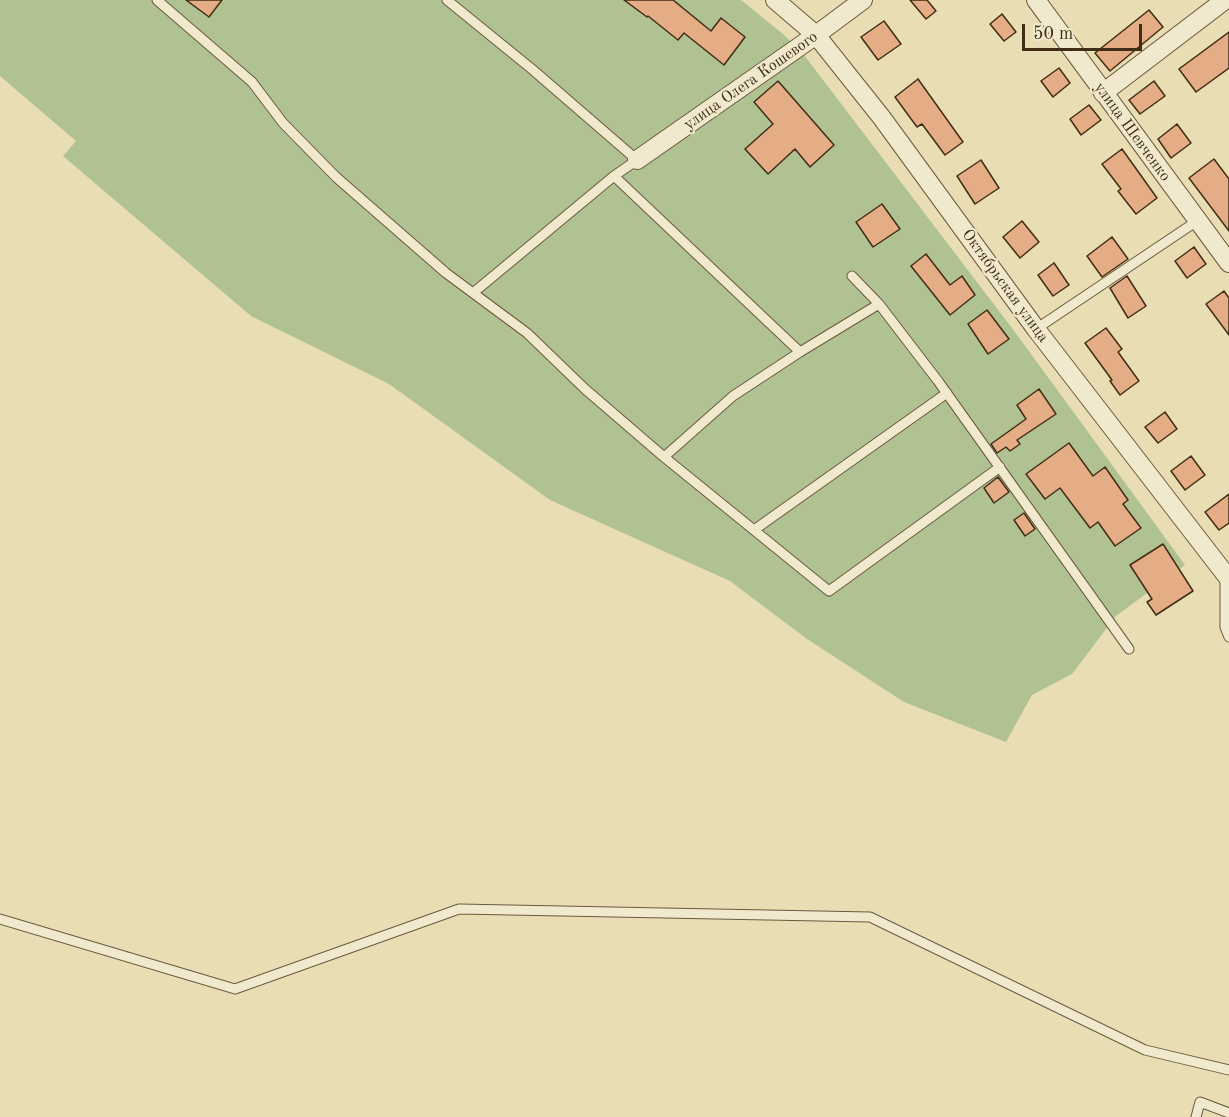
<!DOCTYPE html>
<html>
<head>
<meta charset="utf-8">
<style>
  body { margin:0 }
  #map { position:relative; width:1229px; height:1117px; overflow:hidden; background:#e9ddb3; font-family:"Old Standard TT",serif }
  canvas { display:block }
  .scale { position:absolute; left:1022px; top:24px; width:120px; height:27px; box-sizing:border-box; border:3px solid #412d16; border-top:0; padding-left:8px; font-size:18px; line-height:21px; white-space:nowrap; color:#412d16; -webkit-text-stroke:4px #f1e9ce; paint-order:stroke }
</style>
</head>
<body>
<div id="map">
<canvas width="1229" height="1117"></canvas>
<div class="scale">50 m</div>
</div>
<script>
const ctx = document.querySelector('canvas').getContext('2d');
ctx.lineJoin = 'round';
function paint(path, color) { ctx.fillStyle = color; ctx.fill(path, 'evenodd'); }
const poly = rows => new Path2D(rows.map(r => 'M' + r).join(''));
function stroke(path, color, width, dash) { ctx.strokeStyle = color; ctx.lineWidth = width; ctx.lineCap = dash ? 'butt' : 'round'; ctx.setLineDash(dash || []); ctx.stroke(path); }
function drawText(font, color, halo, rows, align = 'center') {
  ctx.font = font + ' "Old Standard TT",serif'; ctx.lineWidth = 4.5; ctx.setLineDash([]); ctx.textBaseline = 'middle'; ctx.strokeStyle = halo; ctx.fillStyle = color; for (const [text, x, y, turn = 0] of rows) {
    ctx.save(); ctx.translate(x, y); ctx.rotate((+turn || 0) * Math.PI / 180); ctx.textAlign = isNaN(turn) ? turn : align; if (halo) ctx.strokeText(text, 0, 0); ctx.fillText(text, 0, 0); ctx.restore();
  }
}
const green = poly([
  [0,0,741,0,783,34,804,55,1015,332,1185,565,1116,616,1072,674,1032,695,1006,742,904,702,807,639,730,581,550,500,389,384,251,316,63,156,76,141,0,76]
]);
const building = poly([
  [186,0,222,0,209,17,186,0],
  [624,0,673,0,711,31,721,18,745,37,724,65,684,33,678,40,648,16,647,17,624,0],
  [910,0,927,0,936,11,926,19,910,0],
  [1149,10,1163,27,1110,71,1095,53,1149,10],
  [1002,14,1016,32,1004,41,990,24,1002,14],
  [884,21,901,44,878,60,861,37,884,21],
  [1229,32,1229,68,1196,92,1179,69,1229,32],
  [1059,68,1070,83,1053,97,1041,81,1059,68],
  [918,79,963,142,945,155,922,124,917,127,895,97,918,79],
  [778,81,834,145,810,167,795,149,768,174,745,149,773,124,754,102,778,81],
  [1154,81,1165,96,1140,114,1129,100,1154,81],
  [1089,105,1101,120,1081,135,1070,119,1089,105],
  [1177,124,1191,143,1171,158,1158,139,1177,124],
  [1122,149,1157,198,1136,214,1118,191,1121,189,1102,164,1122,149],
  [1214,159,1229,179,1229,231,1189,178,1214,159],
  [981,160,999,188,975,204,957,176,981,160],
  [882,204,900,229,873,247,856,222,882,204],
  [1022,221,1039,242,1020,258,1003,237,1022,221],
  [1112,237,1128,259,1102,277,1087,256,1112,237],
  [1194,247,1206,264,1187,278,1175,261,1194,247],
  [926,254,950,285,962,276,975,295,950,315,911,266,926,254],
  [1054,263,1069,285,1053,296,1038,275,1054,263],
  [1127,276,1146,306,1128,318,1110,288,1127,276],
  [1224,291,1229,298,1229,335,1206,304,1224,291],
  [987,310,1009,339,988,354,968,324,987,310],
  [1106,328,1122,349,1118,352,1139,381,1120,395,1110,381,1112,380,1085,343,1106,328],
  [1039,389,1056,414,1017,440,1020,444,1010,451,1006,447,997,453,991,444,1026,419,1017,405,1039,389],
  [1165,412,1177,429,1158,443,1145,427,1165,412],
  [1069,443,1093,476,1105,467,1128,500,1123,504,1141,528,1115,546,1098,522,1090,528,1060,488,1045,499,1026,474,1069,443],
  [1191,456,1205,475,1185,490,1171,471,1191,456],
  [998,477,1009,492,994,503,984,488,998,477],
  [1229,494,1229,523,1219,530,1205,512,1229,494],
  [1024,513,1035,529,1025,536,1014,520,1024,513],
  [1163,544,1193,591,1156,615,1147,602,1152,599,1130,565,1163,544]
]);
const lane = poly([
  [157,0,252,82,283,123,336,177,446,273,527,333,585,389,664,457,829,591,1000,467],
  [447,0,533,70,637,160,614,176,473,293],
  [614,176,800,352],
  [852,276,879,304,938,381,1129,649],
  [1036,329,1197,221],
  [664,457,733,396,800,352,879,304],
  [754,530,947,393],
  [1225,577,1225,627,1229,637],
  [0,919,235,989,459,909,870,917,1145,1050,1229,1070],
  [1196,1117,1200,1102,1229,1113]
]);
const street = poly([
  [775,0,816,35,882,118,1036,329,1229,579],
  [1036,0,1229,263],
  [1103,93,1225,0],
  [637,160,816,35,863,0]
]);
const streetNames = [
  ["улица Олега Кошевого",751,81,-35],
  ["улица Шевченко",1132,132,54],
  ["Октябрьская улица",1005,286,54]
];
paint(green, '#b0c291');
paint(building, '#e5ad86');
stroke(building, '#412d16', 1.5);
stroke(lane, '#6b593d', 11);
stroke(street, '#6b593d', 20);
stroke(lane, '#f1e9ce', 9);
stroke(street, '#f1e9ce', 18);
drawText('16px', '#412d16', '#f1e9ce', streetNames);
</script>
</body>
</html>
